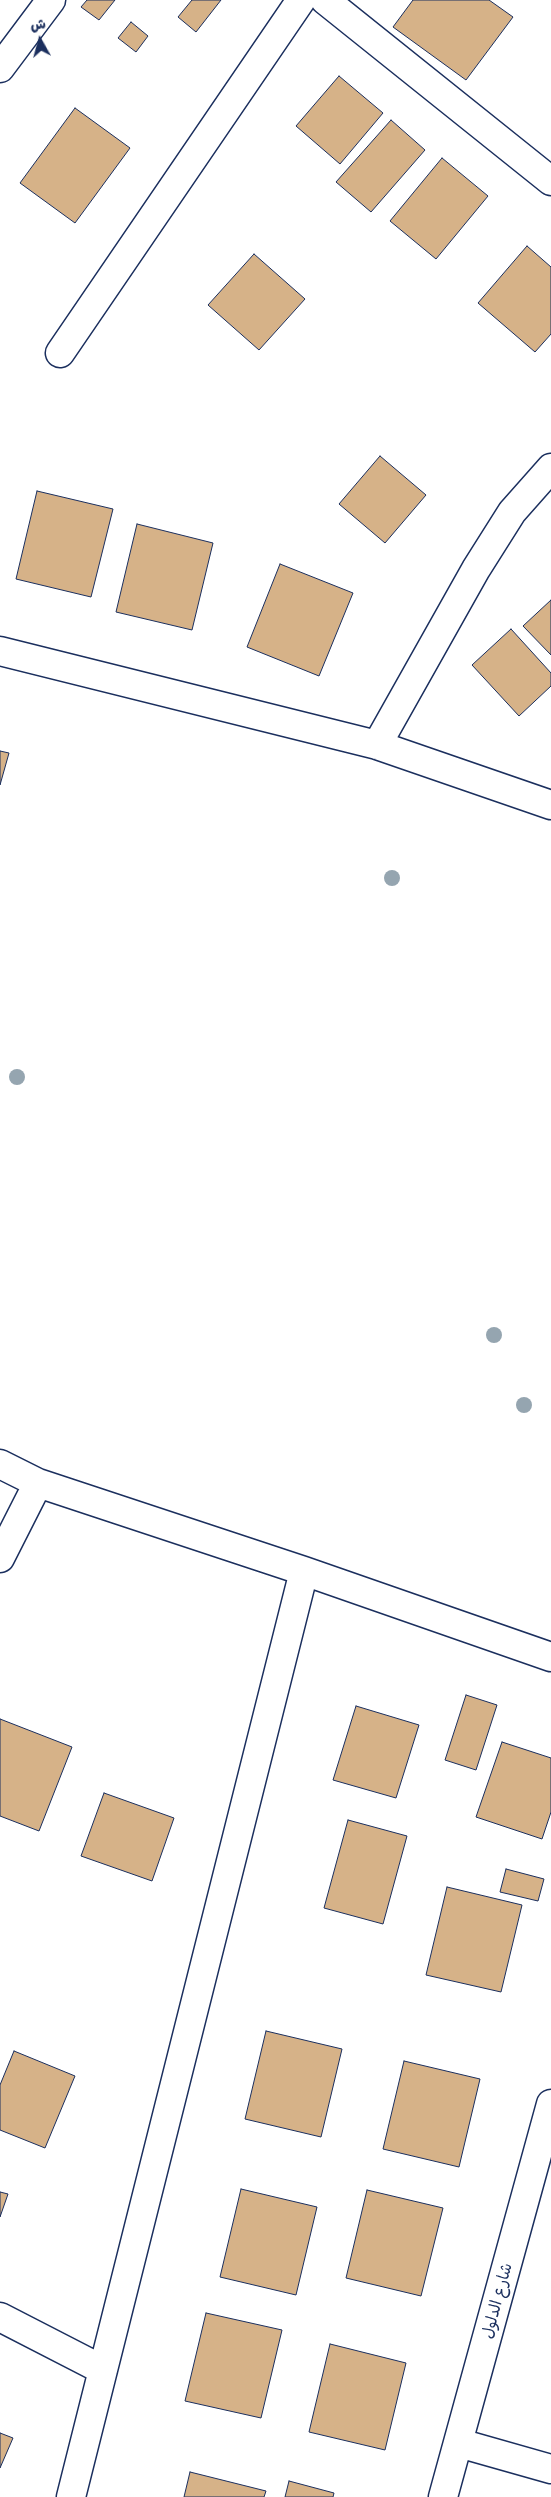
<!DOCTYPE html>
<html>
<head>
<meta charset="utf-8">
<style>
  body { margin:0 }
  #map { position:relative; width:551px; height:2497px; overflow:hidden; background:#fff; font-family:Sriracha,"Playpen Sans Arabic",sans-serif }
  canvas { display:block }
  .north { position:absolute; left:15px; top:15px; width:50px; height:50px; -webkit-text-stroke:4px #fff; paint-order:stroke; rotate:353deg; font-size:14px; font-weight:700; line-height:20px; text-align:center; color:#1b2f5e }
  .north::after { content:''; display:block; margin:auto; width:18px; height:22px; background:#1b2f5e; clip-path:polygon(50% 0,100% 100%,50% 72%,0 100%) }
</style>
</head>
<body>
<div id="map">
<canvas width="551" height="2497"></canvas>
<div class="north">ش</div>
</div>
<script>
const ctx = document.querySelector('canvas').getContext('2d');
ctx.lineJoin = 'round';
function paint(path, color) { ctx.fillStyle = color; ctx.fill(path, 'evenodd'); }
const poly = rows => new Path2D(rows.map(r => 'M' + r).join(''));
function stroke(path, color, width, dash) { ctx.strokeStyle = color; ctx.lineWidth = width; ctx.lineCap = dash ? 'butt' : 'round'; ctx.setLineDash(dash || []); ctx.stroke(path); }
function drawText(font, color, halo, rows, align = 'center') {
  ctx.font = font + ' Sriracha,"Playpen Sans Arabic",sans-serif'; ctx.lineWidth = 4; ctx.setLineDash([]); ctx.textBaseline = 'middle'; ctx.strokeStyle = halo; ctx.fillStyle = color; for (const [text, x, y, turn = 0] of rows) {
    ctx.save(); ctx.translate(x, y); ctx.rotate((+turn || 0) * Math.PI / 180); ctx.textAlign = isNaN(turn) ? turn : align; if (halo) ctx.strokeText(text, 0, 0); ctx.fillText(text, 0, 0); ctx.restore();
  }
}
const building = poly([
  [87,0,115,0,99,20,81,7,87,0],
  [192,0,221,0,196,32,178,17,192,0],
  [413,0,489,0,513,17,466,80,393,27,413,0],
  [131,22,148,36,136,52,118,38,131,22],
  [339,76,383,113,340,164,296,126,339,76],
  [75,108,130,148,75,223,20,183,75,108],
  [391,120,425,150,371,212,336,182,391,120],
  [442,158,488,196,436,259,390,221,442,158],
  [527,246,551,267,551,334,535,352,478,303,527,246],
  [254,254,305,299,259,350,208,305,254,254],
  [380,456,426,495,385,543,339,504,380,456],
  [37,491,113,509,91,597,16,579,37,491],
  [137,524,213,543,192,630,116,612,137,524],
  [280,564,353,593,319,676,247,647,280,564],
  [551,600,551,655,523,626,551,600],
  [511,629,551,673,551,686,519,716,472,665,511,629],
  [0,751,9,753,0,785,0,751],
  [466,1695,497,1705,476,1770,445,1760,466,1695],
  [356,1706,419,1725,396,1798,333,1780,356,1706],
  [0,1719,72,1747,39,1831,0,1816,0,1719],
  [502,1742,551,1758,551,1812,542,1839,476,1817,502,1742],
  [104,1793,174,1818,152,1881,81,1856,104,1793],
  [348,1820,407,1836,383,1924,324,1908,348,1820],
  [506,1869,544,1879,538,1901,500,1892,506,1869],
  [447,1887,522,1905,501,1992,426,1975,447,1887],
  [266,2031,342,2049,321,2137,245,2119,266,2031],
  [14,2051,75,2076,45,2148,0,2130,0,2085,14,2051],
  [404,2061,480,2079,459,2167,383,2149,404,2061],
  [241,2189,317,2207,296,2295,220,2277,241,2189],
  [367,2190,443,2208,421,2296,346,2278,367,2190],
  [0,2192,8,2194,0,2217,0,2192],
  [206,2313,282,2330,261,2418,185,2401,206,2313],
  [330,2344,406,2363,385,2450,309,2432,330,2344],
  [0,2433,13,2438,0,2468,0,2433],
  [190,2472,266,2491,264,2497,184,2497,190,2472],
  [289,2481,334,2493,333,2497,285,2497,289,2481]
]);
const minor = poly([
  [325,0,551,181],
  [0,68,51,0],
  [60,353,301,0],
  [0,651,377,745,551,805],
  [377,745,476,569,512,512,551,468],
  [0,1464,38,1483,304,1571,551,1657],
  [0,1558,38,1483],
  [0,2317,103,2370],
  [459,2443,551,2469],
  [71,2497,304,1571],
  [443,2497,551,2104]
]);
const trees = [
  [392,878],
  [17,1077],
  [494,1335],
  [524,1405]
];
const streetNames = [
  ["شارع الدلول",498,2301,-75]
];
paint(building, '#d6b288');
stroke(building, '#1b2f5e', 1);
stroke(minor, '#1b2f5e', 31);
stroke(minor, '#fff', 28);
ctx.fillStyle = '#95a5b0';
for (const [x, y] of trees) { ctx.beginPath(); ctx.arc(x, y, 8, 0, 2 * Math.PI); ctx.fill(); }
drawText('16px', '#1b2f5e', '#fff', streetNames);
</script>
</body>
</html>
